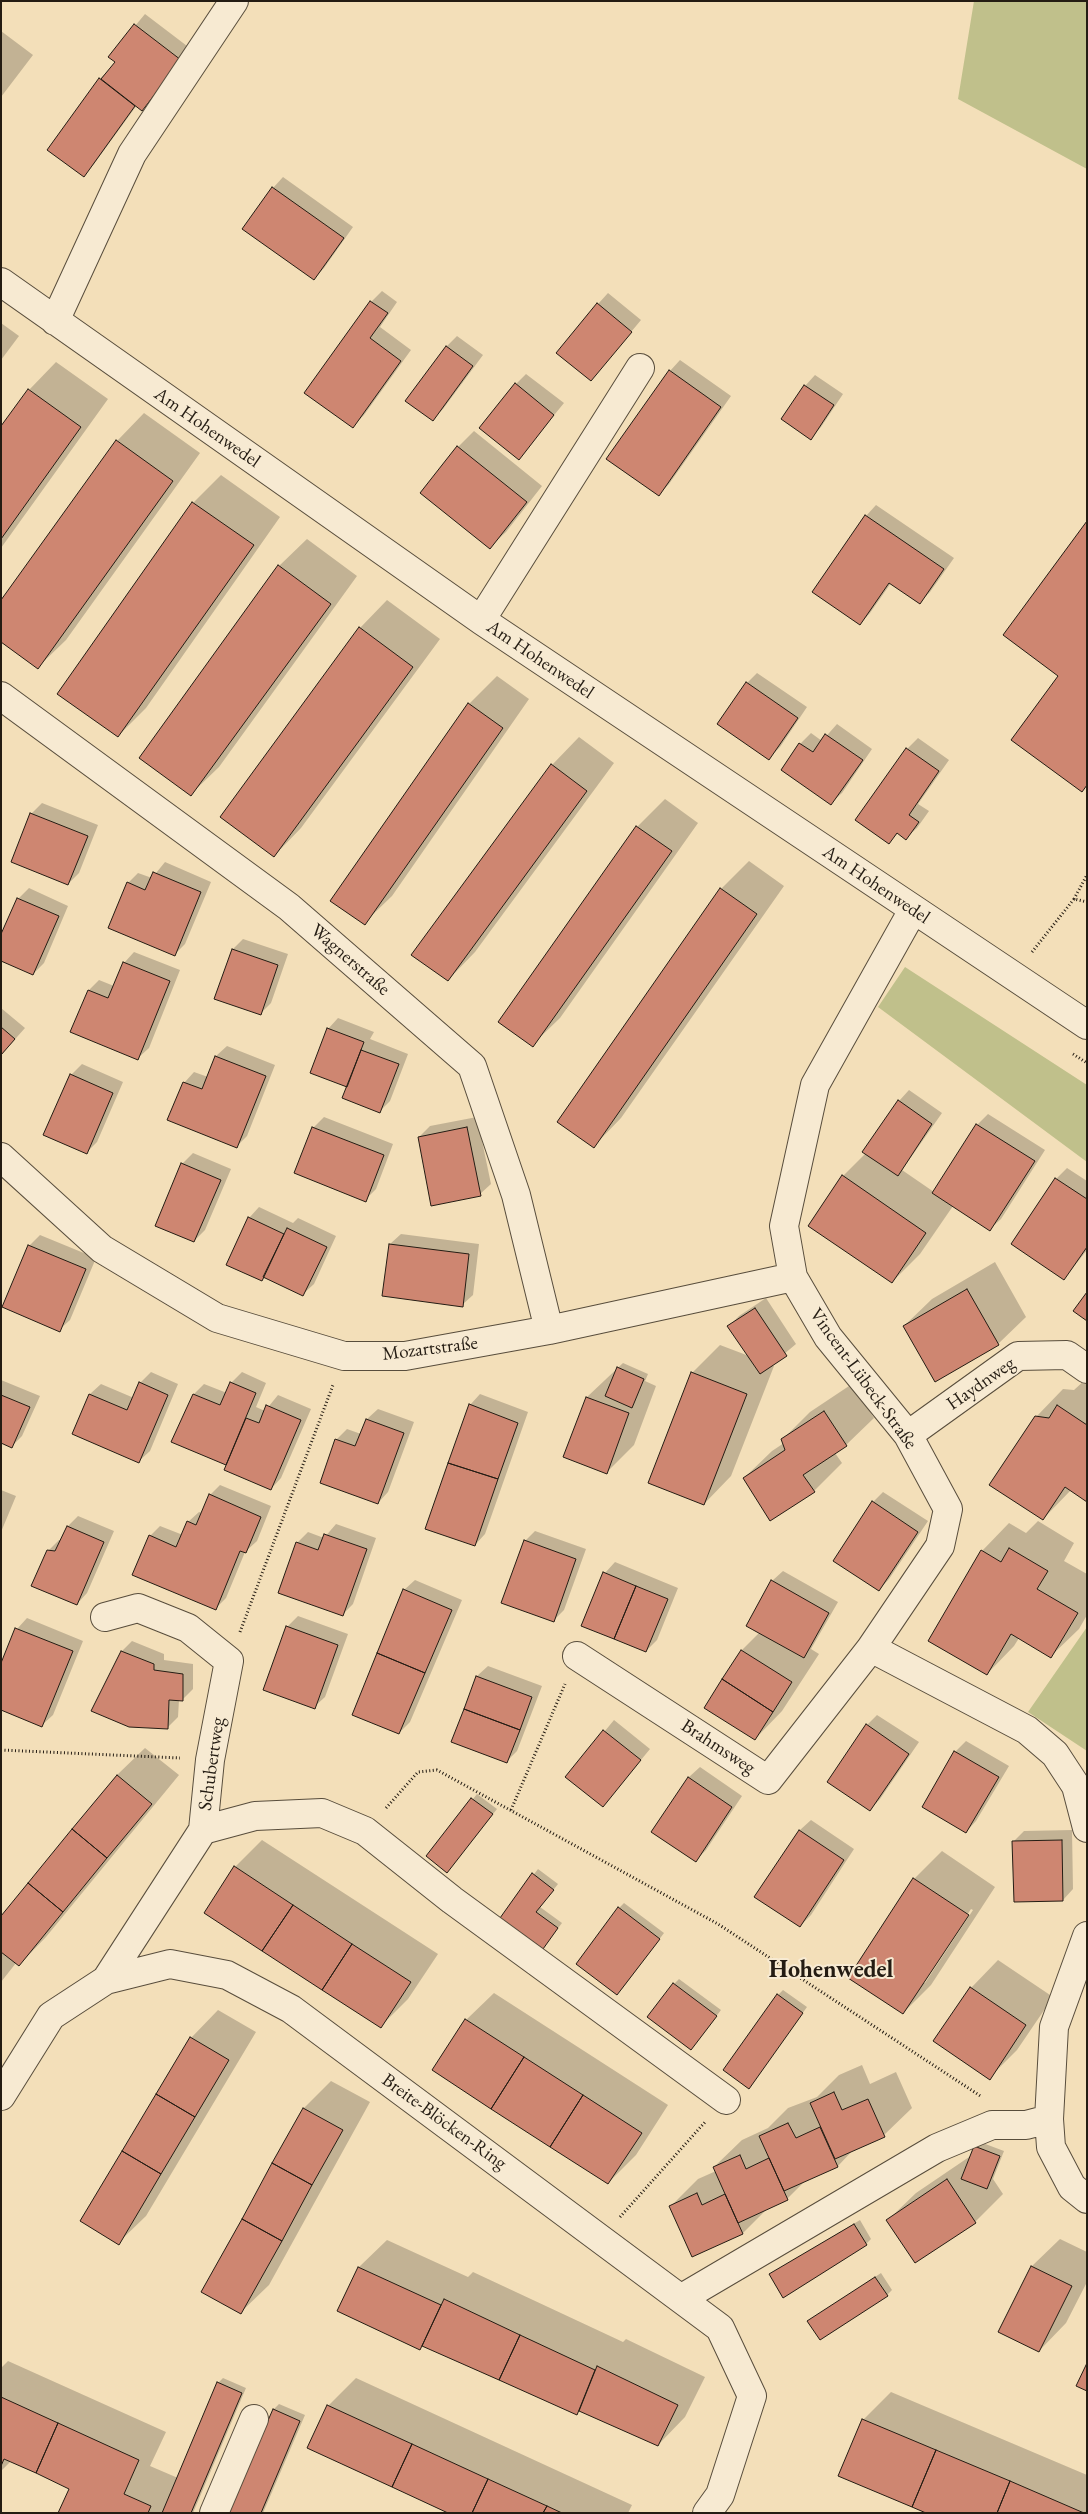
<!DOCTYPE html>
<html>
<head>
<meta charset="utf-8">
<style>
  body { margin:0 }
  #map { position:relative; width:1088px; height:2514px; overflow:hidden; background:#f3dfb9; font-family:"EB Garamond",serif }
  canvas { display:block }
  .frame { position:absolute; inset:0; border:2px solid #241c13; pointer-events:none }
</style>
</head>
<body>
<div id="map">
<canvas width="1088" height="2514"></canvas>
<div class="frame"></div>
</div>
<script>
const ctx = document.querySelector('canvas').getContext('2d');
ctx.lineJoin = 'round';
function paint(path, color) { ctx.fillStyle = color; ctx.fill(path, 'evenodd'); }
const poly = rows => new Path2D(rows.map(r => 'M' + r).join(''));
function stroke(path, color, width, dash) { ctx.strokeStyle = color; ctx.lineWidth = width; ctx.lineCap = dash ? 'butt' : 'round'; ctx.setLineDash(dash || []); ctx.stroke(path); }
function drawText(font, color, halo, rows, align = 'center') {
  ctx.font = font + ' "EB Garamond",serif'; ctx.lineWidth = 4; ctx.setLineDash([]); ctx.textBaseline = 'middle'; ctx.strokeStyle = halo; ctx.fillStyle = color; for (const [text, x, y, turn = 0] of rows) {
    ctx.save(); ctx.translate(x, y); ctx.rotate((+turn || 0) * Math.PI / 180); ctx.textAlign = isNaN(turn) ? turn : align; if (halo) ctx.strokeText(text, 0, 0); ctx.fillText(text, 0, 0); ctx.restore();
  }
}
const green = poly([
  [974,1,1087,1,1087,169,958,99],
  [905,967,1087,1085,1087,1162,878,1007],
  [1087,1627,1087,1751,1028,1712]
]);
const shadow = poly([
  [145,14,191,49,153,99,142,109,137,105,94,164,84,175,49,150,100,79,117,61,110,56],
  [1,31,33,55,1,97],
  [283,177,353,227,324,268,314,279,273,188],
  [382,291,397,302,380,327,411,350,364,415,353,426,306,392,371,302],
  [608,293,641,320,591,380,598,304],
  [1,323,19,336,1,360],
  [457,336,483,355,443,409,433,419,446,347],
  [680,360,731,396,669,484,658,495,670,371],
  [56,362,108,399,1,548,1,428,29,390],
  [526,374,564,403,519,458,516,384],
  [815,375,843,394,821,427,811,438,805,386],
  [144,413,200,453,66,640,38,667,117,441],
  [474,431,542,486,506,532,490,547,458,447],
  [221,475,280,517,146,708,118,736,59,694,193,503],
  [876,505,954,558,930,592,920,602,891,583,870,613,860,624,866,516],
  [307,539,357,576,219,767,191,794,279,566],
  [387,600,440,639,301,828,274,856,360,628],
  [757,673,807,707,780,747,769,758,747,683],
  [497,676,529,699,392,896,364,923,469,704],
  [837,724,872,749,842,793,831,803,800,744,811,733,822,741],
  [579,737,614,763,475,952,448,980,552,765],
  [918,738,949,760,918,804,929,811,917,828,906,838,898,833,889,842,907,749],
  [665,799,698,823,560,1018,532,1045,499,1022,637,827],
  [42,803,98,825,79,873,68,884,12,862,32,813],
  [749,861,784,886,621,1118,594,1146,721,889],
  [165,862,211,882,185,944,175,954,128,883,138,873,152,878],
  [29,888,68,906,44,963,33,974,18,899],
  [243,939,288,954,271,1003,260,1014,233,949],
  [134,952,180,970,149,1048,138,1058,72,1031,89,990,99,980,114,986,124,963],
  [1,1008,25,1028,1,1055],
  [338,1018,374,1032,370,1039,408,1054,390,1101,380,1111,328,1029],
  [227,1046,275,1065,247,1136,236,1147,184,1083,194,1072,208,1077,216,1056],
  [82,1064,123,1082,97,1142,87,1152,71,1075],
  [909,1090,942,1113,902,1170,934,1192,977,1125,988,1114,1045,1150,1001,1219,990,1229,953,1206,920,1254,892,1282,843,1176,866,1153,899,1101],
  [324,1117,393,1144,376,1189,365,1200,313,1128],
  [477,1117,491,1184,480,1194,419,1137,430,1126],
  [193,1153,231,1169,205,1230,194,1241,182,1164],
  [1067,1168,1087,1181,1087,1250,1064,1279,1012,1244,1056,1179],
  [259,1207,293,1223,298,1218,336,1236,314,1284,303,1294,265,1277,262,1280,249,1218],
  [401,1234,479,1244,473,1295,462,1305,390,1244],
  [40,1235,96,1258,70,1320,59,1330,3,1307,30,1245],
  [995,1262,1026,1317,998,1344,904,1326,932,1299],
  [766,1298,796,1344,771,1365,774,1366,731,1476,704,1504,692,1373,720,1345,749,1356,729,1326,739,1316],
  [623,1363,648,1374,645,1381,656,1386,634,1445,606,1473,564,1456,587,1397],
  [151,1372,178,1384,150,1451,139,1461,74,1433,90,1394,101,1384,134,1398,140,1383],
  [242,1372,266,1383,256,1407,265,1411,278,1395,311,1409,281,1478,271,1489,227,1465,173,1441,194,1394,204,1384,227,1393,231,1383],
  [1086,1379,1087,1500,1071,1490,1043,1519,1036,1417,1063,1389,1074,1390],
  [1,1380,40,1396,22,1436,12,1446,1,1442],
  [852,1384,874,1418,846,1445,835,1453,842,1463,814,1491,744,1478,772,1451,784,1443,783,1439,810,1412],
  [480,1394,528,1412,485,1534,475,1545,470,1405],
  [378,1409,414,1422,388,1492,378,1503,336,1440,347,1429,361,1434,367,1419],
  [220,1485,271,1506,257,1541,245,1552,226,1598,215,1609,150,1536,160,1526,183,1535,188,1522,199,1512,202,1513,210,1495],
  [1,1490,16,1496,1,1532],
  [883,1492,928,1521,889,1579,879,1590,873,1502],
  [78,1516,114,1531,87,1593,77,1604,48,1551,59,1540,61,1540,68,1526],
  [1038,1521,1074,1543,1064,1561,1087,1574,1087,1615,1079,1629,1051,1656,1019,1638,1014,1646,987,1674,982,1551,1009,1523,1026,1533],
  [336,1524,376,1538,353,1604,343,1614,297,1543,308,1532,324,1538],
  [535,1531,586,1549,564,1610,554,1620,525,1541],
  [615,1562,678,1588,657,1640,646,1651,605,1573],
  [783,1571,838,1602,811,1649,819,1654,782,1711,755,1739,706,1708,742,1650,760,1632,772,1581],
  [415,1580,462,1600,410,1722,399,1733,404,1590],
  [298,1616,348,1634,325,1697,314,1707,287,1627],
  [27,1618,83,1641,53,1715,42,1725,17,1629],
  [132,1641,164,1654,164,1660,193,1664,193,1689,182,1700,179,1700,178,1717,167,1728,93,1710,122,1651],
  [488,1666,542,1686,517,1751,506,1762,452,1742,477,1676],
  [877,1715,919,1742,880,1799,870,1810,867,1725],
  [614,1720,650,1749,603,1806,567,1777],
  [966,1741,1009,1766,976,1821,966,1832,923,1807,955,1752],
  [145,1748,179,1775,46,1937,19,1965,16,1963,1,1982,1,1918,117,1775],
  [700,1767,742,1796,706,1850,696,1860,653,1831,689,1777],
  [477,1794,497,1809,452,1866,428,1856],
  [811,1820,854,1849,811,1915,800,1926,756,1896,800,1830],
  [1072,1830,1073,1889,1063,1900,1013,1842,1024,1831],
  [262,1840,438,1954,408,1999,380,2027,235,1867],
  [942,1851,995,1887,931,1985,903,2013,914,1879],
  [971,1909,973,1910,925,1983,922,1983],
  [538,1869,558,1884,540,1907,562,1923,547,1943,501,1918],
  [624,1903,664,1933,622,1989,619,1908],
  [998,1960,1053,1997,1017,2050,989,2078,971,1988],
  [679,1979,721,2010,696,2043,674,1984],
  [783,1990,807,2007,749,2087,778,1995],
  [494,1993,668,2105,636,2155,608,2183,466,2020],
  [218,2010,256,2032,146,2216,118,2243,191,2038],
  [862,2065,870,2084,896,2072,912,2108,884,2135,854,2149,838,2166,807,2179,787,2199,768,2208,743,2233,693,2256,670,2207,698,2179,716,2171,714,2167,742,2140,768,2128,788,2108,817,2097,839,2075],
  [331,2081,370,2102,269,2285,241,2312,304,2108],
  [980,2142,1004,2151,993,2179,1003,2194,975,2222,916,2262,888,2220,916,2193,972,2155],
  [860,2220,871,2239,866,2244,770,2274],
  [1060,2239,1087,2252,1087,2282,1066,2323,1039,2351,1000,2331,1032,2266],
  [387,2240,468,2277,473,2272,623,2342,626,2339,705,2377,685,2417,658,2445,580,2410,576,2414,423,2345,420,2349,339,2311,359,2267],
  [881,2273,892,2290,887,2295,809,2321],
  [8,2361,166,2432,150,2466,178,2478,218,2383,223,2378,246,2388,193,2513,59,2513,70,2488,11,2461,1,2471,1,2368],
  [356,2378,632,2505,628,2513,451,2513,328,2406],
  [891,2392,1087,2475,1087,2513,929,2513,863,2420],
  [279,2404,305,2415,263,2513,229,2513,274,2409]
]);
const building = poly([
  [134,24,181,60,142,111,101,79,115,62,108,57,134,24],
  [99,78,135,106,84,177,47,150,99,78],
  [272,187,344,238,314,280,242,229,272,187],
  [370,301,388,313,370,338,401,361,353,428,304,393,370,301],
  [597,303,632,332,591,381,556,353,597,303],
  [446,346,473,366,433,421,405,401,446,346],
  [669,370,721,407,659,496,606,459,669,370],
  [515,383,554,415,519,460,479,428,515,383],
  [804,385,834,405,811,440,781,419,804,385],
  [28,389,81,427,1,539,1,426,28,389],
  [116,440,173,481,38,669,1,642,1,600,116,440],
  [457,446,527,502,490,549,420,493,457,446],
  [192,502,254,545,118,737,57,694,192,502],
  [865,515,944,569,920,604,889,583,860,625,812,592,865,515],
  [1087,521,1087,785,1082,792,1011,740,1058,676,1003,635,1087,521],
  [278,565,331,604,191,796,139,758,278,565],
  [359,627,413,667,274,857,220,817,359,627],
  [746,682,798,718,769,760,717,724,746,682],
  [468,703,503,728,365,925,330,901,468,703],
  [825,734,863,760,831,805,781,770,799,743,813,752,825,734],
  [906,748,939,771,909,815,919,822,906,840,897,833,889,844,855,820,906,748],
  [551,764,587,791,448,981,411,955,551,764],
  [30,813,88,836,68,885,11,862,30,813],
  [636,826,672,851,533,1047,498,1022,636,826],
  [153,872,201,892,175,956,108,928,127,882,145,890,153,872],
  [720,888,757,914,594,1148,557,1122,720,888],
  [17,898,59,916,33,975,1,961,1,934,17,898],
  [232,949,278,965,261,1015,214,999,232,949],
  [123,962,170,981,138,1060,70,1032,88,990,108,998,123,962],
  [1,1027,15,1039,1,1055,1,1027],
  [327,1028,364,1042,347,1087,310,1073,327,1028],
  [361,1050,399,1064,380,1113,342,1098,361,1050],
  [215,1056,266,1076,237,1148,167,1120,183,1082,202,1089,215,1056],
  [70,1074,113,1093,87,1154,43,1135,70,1074],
  [898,1100,932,1124,898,1176,862,1152,898,1100],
  [976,1124,1035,1161,990,1231,932,1193,976,1124],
  [312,1127,384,1155,366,1202,294,1173,312,1127],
  [467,1127,481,1196,431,1206,418,1137,467,1127],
  [181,1163,221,1180,194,1242,155,1226,181,1163],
  [842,1175,926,1233,892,1283,808,1226,842,1175],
  [1055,1178,1087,1199,1087,1247,1064,1280,1011,1244,1055,1178],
  [248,1217,284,1234,262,1281,226,1265,248,1217],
  [287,1228,327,1247,303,1296,263,1277,287,1228],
  [389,1244,469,1254,463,1307,382,1296,389,1244],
  [28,1245,86,1269,60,1332,2,1307,28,1245],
  [967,1289,999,1345,935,1382,903,1326,967,1289],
  [1087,1292,1087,1321,1073,1311,1087,1292],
  [755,1308,787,1356,760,1374,727,1326,755,1308],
  [617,1367,644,1379,632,1408,605,1396,617,1367],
  [691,1372,747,1394,704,1505,648,1483,691,1372],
  [139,1382,168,1395,139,1463,72,1434,89,1394,127,1410,139,1382],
  [230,1382,256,1393,226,1465,171,1442,193,1394,220,1405,230,1382],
  [1,1395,30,1407,12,1448,1,1443,1,1395],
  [586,1397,629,1413,607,1474,563,1457,586,1397],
  [469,1404,518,1423,498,1479,448,1463,469,1404],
  [266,1405,301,1420,271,1490,224,1470,246,1418,259,1423,266,1405],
  [1057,1405,1087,1425,1087,1502,1065,1487,1043,1520,989,1485,1035,1416,1049,1418,1057,1405],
  [824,1411,847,1446,803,1475,815,1492,770,1521,743,1478,785,1450,781,1439,824,1411],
  [366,1419,404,1433,378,1504,320,1483,335,1439,355,1446,366,1419],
  [448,1463,498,1479,475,1546,425,1529,448,1463],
  [209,1494,261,1517,246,1553,240,1551,216,1610,132,1575,149,1535,176,1547,187,1521,196,1525,209,1494],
  [872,1501,918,1532,879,1591,833,1561,872,1501],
  [67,1526,104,1542,77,1605,31,1586,47,1550,55,1551,67,1526],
  [324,1534,367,1549,343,1616,278,1593,296,1542,318,1550,324,1534],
  [524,1540,576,1559,554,1622,501,1603,524,1540],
  [1009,1548,1048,1571,1037,1589,1078,1613,1051,1658,1011,1634,987,1675,928,1641,981,1550,1001,1562,1009,1548],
  [603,1572,636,1586,614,1639,581,1626,603,1572],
  [771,1580,829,1613,804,1658,746,1626,771,1580],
  [636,1586,668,1599,646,1652,614,1639,636,1586],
  [403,1589,452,1610,425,1673,377,1653,403,1589],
  [286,1626,338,1645,315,1709,263,1690,286,1626],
  [15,1628,73,1651,42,1727,1,1710,1,1663,15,1628],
  [741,1650,792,1682,773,1712,722,1679,741,1650],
  [121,1651,154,1664,154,1670,183,1674,183,1701,169,1700,168,1729,129,1727,91,1711,121,1651],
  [377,1653,425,1673,399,1734,352,1715,377,1653],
  [476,1676,532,1697,520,1730,464,1709,476,1676],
  [722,1679,773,1712,755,1740,704,1708,722,1679],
  [464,1709,520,1730,507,1763,451,1742,464,1709],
  [866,1724,909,1754,870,1811,827,1782,866,1724],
  [603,1730,641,1760,603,1807,565,1777,603,1730],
  [954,1751,999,1777,966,1833,922,1807,954,1751],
  [117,1775,152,1804,107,1858,72,1829,117,1775],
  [688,1777,732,1807,696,1862,651,1832,688,1777],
  [471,1798,493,1814,447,1873,426,1856,471,1798],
  [72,1829,107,1858,63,1912,28,1883,72,1829],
  [799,1830,844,1860,800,1927,754,1897,799,1830],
  [1062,1840,1063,1901,1014,1902,1012,1841,1062,1840],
  [234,1866,293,1905,262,1951,204,1913,234,1866],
  [532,1873,554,1890,536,1912,558,1928,543,1949,500,1918,532,1873],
  [913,1878,969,1915,903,2014,848,1978,913,1878],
  [28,1883,63,1912,19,1966,1,1952,1,1916,28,1883],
  [293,1905,352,1944,322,1990,262,1951,293,1905],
  [618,1907,660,1939,617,1995,576,1964,618,1907],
  [352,1944,411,1982,381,2028,322,1990,352,1944],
  [673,1983,717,2016,691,2050,647,2017,673,1983],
  [970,1987,1026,2025,990,2080,933,2041,970,1987],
  [777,1994,803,2013,749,2089,723,2070,777,1994],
  [465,2019,524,2057,491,2109,432,2070,465,2019],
  [190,2037,229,2060,195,2117,156,2094,190,2037],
  [524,2057,583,2095,550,2147,491,2109,524,2057],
  [834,2092,842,2110,868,2099,885,2137,835,2159,810,2103,834,2092],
  [156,2094,195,2117,161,2174,122,2151,156,2094],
  [583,2095,642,2133,608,2184,550,2147,583,2095],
  [303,2108,343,2130,312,2185,272,2163,303,2108],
  [788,2123,796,2138,820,2127,838,2167,784,2191,759,2136,788,2123],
  [974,2146,1000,2156,987,2189,961,2179,974,2146],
  [122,2151,161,2174,119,2245,80,2221,122,2151],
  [740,2155,746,2169,769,2158,788,2200,738,2223,713,2167,740,2155],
  [272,2163,312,2185,282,2241,242,2219,272,2163],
  [947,2179,976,2223,915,2263,886,2220,947,2179],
  [697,2193,702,2205,725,2194,743,2234,692,2257,669,2206,697,2193],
  [242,2219,282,2241,241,2314,201,2292,242,2219],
  [854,2224,867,2245,783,2298,769,2274,854,2224],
  [1031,2266,1072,2286,1039,2352,998,2332,1031,2266],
  [358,2267,441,2305,420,2350,337,2311,358,2267],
  [875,2277,888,2296,820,2340,807,2321,875,2277],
  [444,2299,520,2335,499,2380,422,2346,444,2299],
  [520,2335,595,2370,577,2415,499,2380,520,2335],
  [1087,2363,1087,2391,1076,2386,1087,2363],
  [597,2366,678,2405,658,2446,579,2411,597,2366],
  [217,2382,242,2393,191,2513,162,2513,217,2382],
  [1,2397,58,2423,36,2473,4,2459,1,2466,1,2397],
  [327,2405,412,2444,392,2487,307,2448,327,2405],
  [273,2409,300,2421,261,2513,228,2513,273,2409],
  [862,2419,936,2450,912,2507,838,2476,862,2419],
  [58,2423,139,2460,124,2494,151,2506,148,2513,58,2513,69,2489,36,2473,58,2423],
  [412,2444,488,2479,472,2513,448,2513,392,2487,412,2444],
  [936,2450,1010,2481,997,2513,926,2513,912,2507,936,2450],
  [488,2479,547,2506,543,2513,472,2513,488,2479],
  [1010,2481,1084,2513,997,2513,1010,2481],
  [547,2506,562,2513,543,2513,547,2506]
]);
const path = poly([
  [1074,899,1087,875],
  [1032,952,1074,899,1087,902],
  [1073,1054,1087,1063],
  [240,1632,333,1385],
  [1,1750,180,1758],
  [386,1808,418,1772,437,1770,718,1924,982,2097],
  [511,1810,565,1684],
  [620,2217,706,2121]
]);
const minor = poly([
  [1,282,481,620,1087,1025],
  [55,321,132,154,234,1],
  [481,620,640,368],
  [1,696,289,907,472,1066,516,1195,549,1330],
  [913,910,815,1085,784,1226,793,1277,828,1337,908,1435,948,1509,940,1546,871,1648,1027,1730,1055,1754,1076,1786,1087,1828],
  [1,1157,102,1249,217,1318,344,1356,405,1356,549,1330,793,1277],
  [908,1435,1018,1356,1067,1355,1087,1369],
  [105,1617,138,1608,188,1628,229,1661,210,1760,203,1830,106,1980],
  [577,1656,768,1780,871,1648],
  [203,1830,255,1816,322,1813,365,1831,452,1900,726,2100],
  [1087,1936,1054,2027,1049,2119,1051,2147,1072,2187,1087,2199],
  [1,2096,51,2016,106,1980,170,1964,227,1975,291,2009,720,2328,752,2396,720,2495,707,2513],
  [682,2298,937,2148,992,2125,1026,2125,1049,2119],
  [214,2513,254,2419]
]);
const streetNames = [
  ["Am Hohenwedel",207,428,35],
  ["Am Hohenwedel",540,660,34],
  ["Am Hohenwedel",876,885,34],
  ["Wagnerstraße",350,960,41],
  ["Mozartstraße",430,1349,-7],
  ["Vincent-Lübeck-Straße",863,1379,54],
  ["Haydnweg",981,1384,-35],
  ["Brahmsweg",718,1747,33],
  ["Schubertweg",212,1764,-82],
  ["Breite-Blöcken-Ring",444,2122,36]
];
const districtNames = [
  ["Hohenwedel",831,1970]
];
paint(green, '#c0c08b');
paint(shadow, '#0003');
paint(building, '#ce8671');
stroke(building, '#241c13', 1);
stroke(minor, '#584d3c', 30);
stroke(path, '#241c13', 3, [1, 2.5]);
stroke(minor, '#f7ead2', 28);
drawText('19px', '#241c13', '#f7ead2', streetNames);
drawText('bold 24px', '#241c13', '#f7ead2', districtNames);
</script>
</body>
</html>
